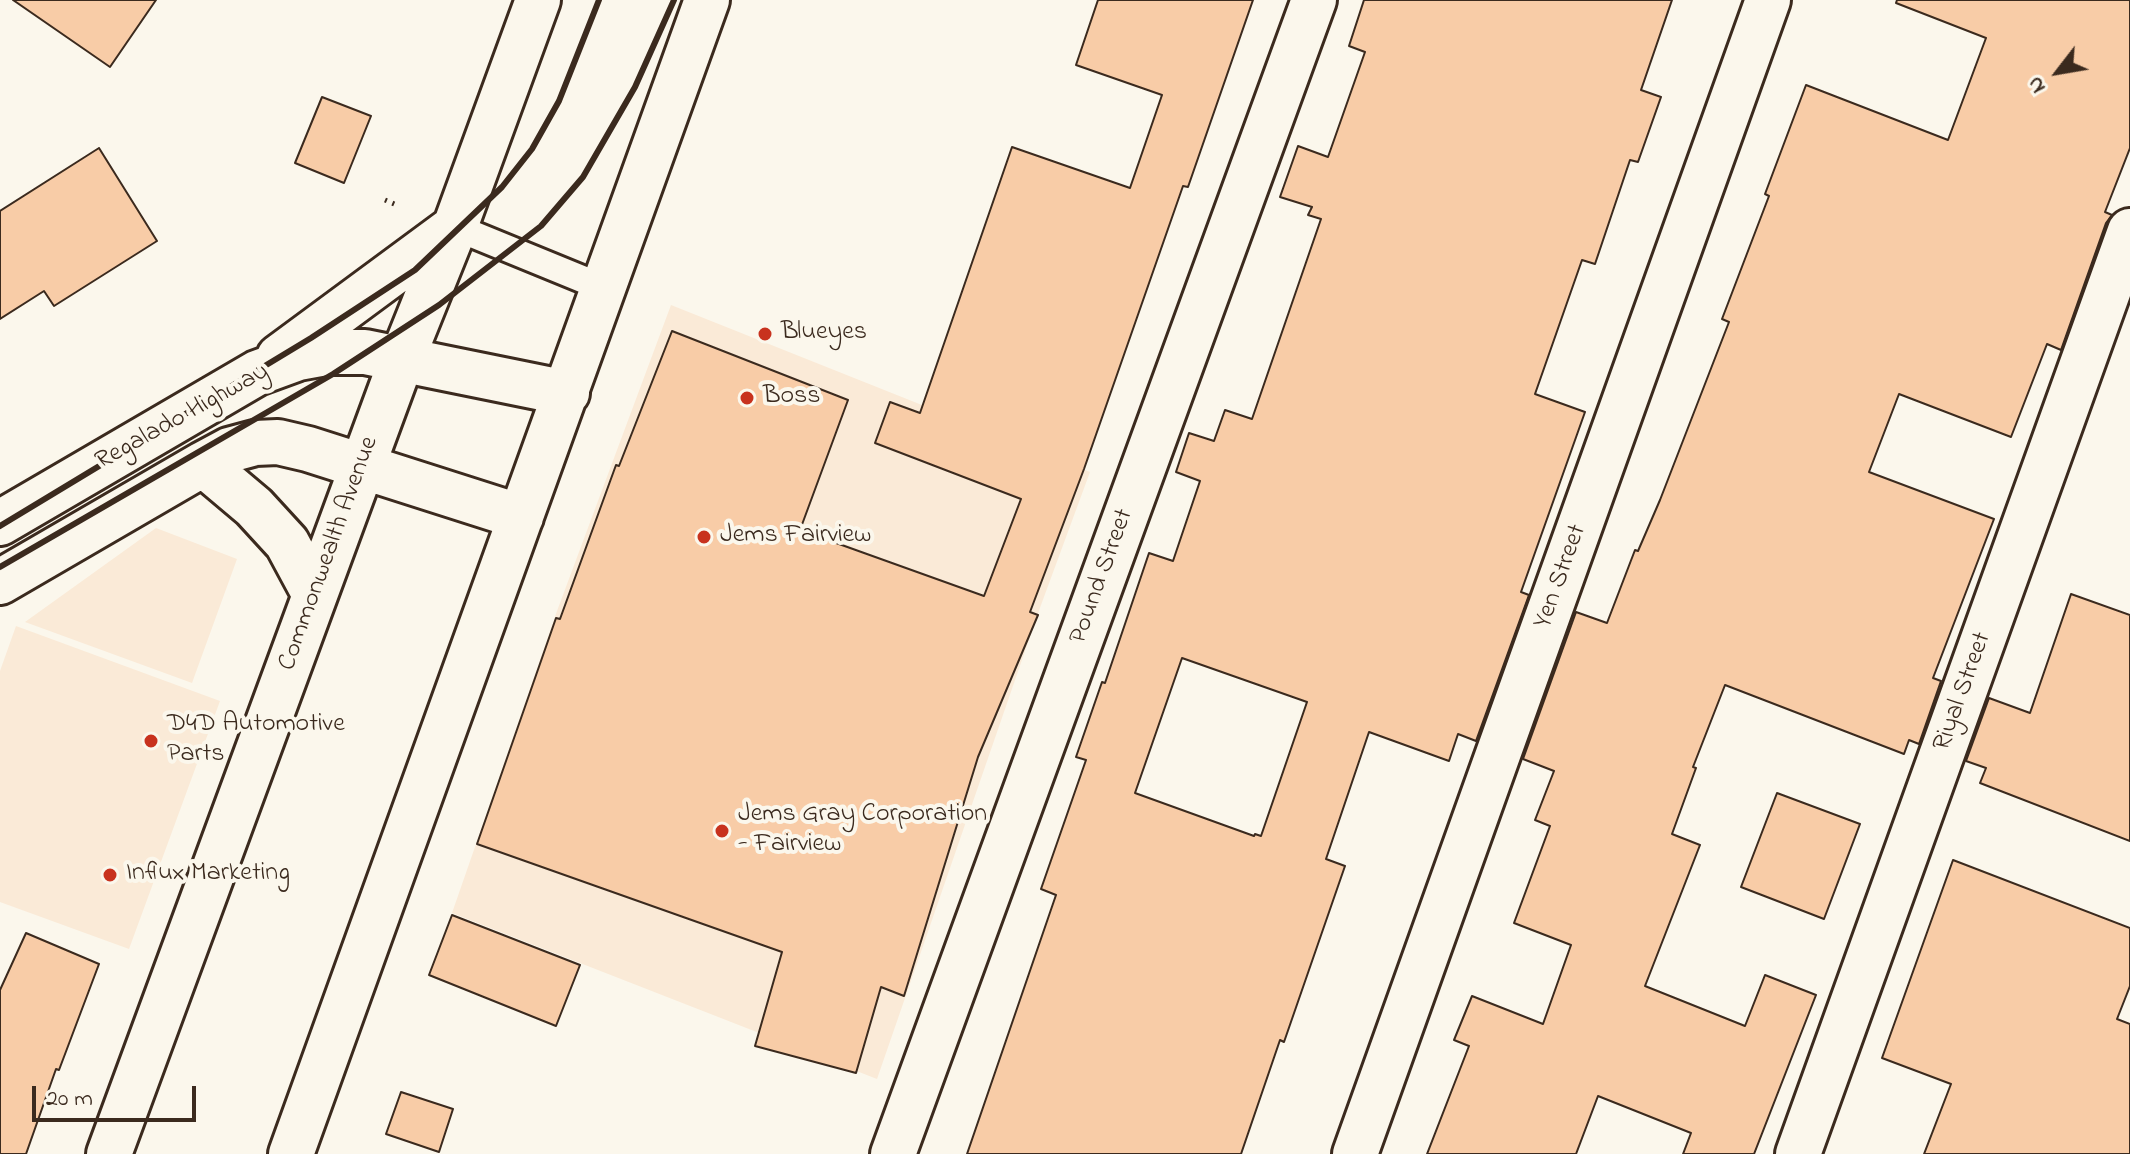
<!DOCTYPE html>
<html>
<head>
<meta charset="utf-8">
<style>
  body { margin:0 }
  #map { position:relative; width:2130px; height:1154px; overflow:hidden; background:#fbf7ec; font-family:"Indie Flower",sans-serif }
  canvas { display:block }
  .north { position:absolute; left:2018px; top:32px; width:80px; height:80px; -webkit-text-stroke:6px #fbf7ec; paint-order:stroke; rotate:239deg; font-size:22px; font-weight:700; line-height:32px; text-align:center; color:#3b2a1e }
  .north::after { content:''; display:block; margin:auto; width:28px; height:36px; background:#3b2a1e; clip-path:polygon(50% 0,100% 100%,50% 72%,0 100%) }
  .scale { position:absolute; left:32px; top:1086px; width:164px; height:36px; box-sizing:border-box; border:4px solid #3b2a1e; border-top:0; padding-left:10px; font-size:24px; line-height:28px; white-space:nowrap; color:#3b2a1e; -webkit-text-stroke:6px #fbf7ec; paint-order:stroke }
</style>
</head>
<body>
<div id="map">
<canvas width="2130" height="1154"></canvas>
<div class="north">N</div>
<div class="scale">20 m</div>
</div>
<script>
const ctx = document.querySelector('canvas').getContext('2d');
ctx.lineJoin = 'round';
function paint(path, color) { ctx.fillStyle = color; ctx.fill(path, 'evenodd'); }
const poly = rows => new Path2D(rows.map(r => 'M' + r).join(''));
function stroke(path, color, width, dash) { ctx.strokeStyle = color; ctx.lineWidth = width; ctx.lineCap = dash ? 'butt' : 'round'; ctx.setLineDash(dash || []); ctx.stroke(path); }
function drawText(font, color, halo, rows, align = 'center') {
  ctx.font = font + ' "Indie Flower",sans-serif'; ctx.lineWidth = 8; ctx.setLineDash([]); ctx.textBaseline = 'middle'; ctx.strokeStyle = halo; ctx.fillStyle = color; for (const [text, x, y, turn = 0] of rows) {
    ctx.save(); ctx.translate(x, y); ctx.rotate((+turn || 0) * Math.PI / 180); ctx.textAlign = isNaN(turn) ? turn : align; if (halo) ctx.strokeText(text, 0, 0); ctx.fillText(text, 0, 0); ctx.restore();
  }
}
const built = poly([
  [671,305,1090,472,1041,605,877,1079,452,913,557,611],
  [156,528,237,559,192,683,25,622],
  [16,626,220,701,129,949,0,902,0,671]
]);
const building = poly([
  [13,0,156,0,110,67,13,0],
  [1098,0,1253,0,1188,187,1183,186,1084,469,1030,612,1038,615,978,757,904,996,881,987,856,1073,755,1046,782,952,477,844,556,618,560,619,616,465,619,466,672,331,848,400,800,530,984,596,1021,499,875,443,890,402,920,413,1012,147,1130,188,1162,95,1076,65,1098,0],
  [1364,0,1672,0,1641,90,1661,97,1638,162,1630,160,1595,264,1582,260,1535,394,1585,412,1521,592,1529,595,1476,741,1458,734,1449,761,1369,732,1326,859,1345,866,1284,1042,1280,1040,1241,1154,967,1154,1056,895,1041,889,1086,760,1076,757,1102,682,1105,683,1149,553,1173,561,1200,481,1176,472,1189,433,1214,441,1225,410,1252,419,1321,219,1308,215,1312,207,1280,197,1298,146,1328,157,1365,52,1349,46,1364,0],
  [1182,658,1307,702,1261,836,1255,834,1254,836,1135,793,1182,658],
  [1897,0,2130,0,2130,148,2105,212,2112,215,2106,223,2061,350,2047,344,2011,437,1899,394,1869,472,1994,519,1933,678,1941,681,1919,744,1909,740,1904,754,1725,685,1693,767,1696,768,1672,834,1700,845,1645,986,1745,1026,1765,975,1816,995,1754,1154,1683,1154,1691,1133,1598,1096,1576,1154,1427,1154,1469,1046,1454,1040,1472,996,1543,1024,1571,945,1514,923,1550,826,1535,820,1554,771,1523,759,1576,612,1607,623,1635,550,1638,551,1660,500,1729,322,1722,319,1769,196,1765,194,1806,85,1948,140,1986,38,1896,3,1897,0],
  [322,97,371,116,344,183,295,163,322,97],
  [99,148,157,241,54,306,44,291,0,319,0,211,99,148],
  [2071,594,2130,615,2130,841,1980,783,1986,768,1966,761,1989,698,2030,713,2071,594],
  [1777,793,1860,824,1824,919,1741,887,1777,793],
  [1953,860,2130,928,2130,986,2117,1019,2130,1024,2130,1154,1924,1154,1951,1084,1882,1058,1953,860],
  [452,915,580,965,556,1026,429,975,452,915],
  [26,933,99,964,59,1070,56,1069,26,1154,0,1154,0,990,26,933],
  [401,1092,453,1109,439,1152,386,1134,401,1092]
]);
const path = poly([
  [385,200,399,206]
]);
const service = poly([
  [455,227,604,288]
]);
const minor = poly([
  [893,1154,1314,0],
  [1355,1154,1768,0],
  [1798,1154,2130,231]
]);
const primary = poly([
  [279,357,455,227],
  [203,464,254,507,287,543,315,595],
  [0,523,257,373,298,358,331,352,365,352,567,393],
  [0,582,203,464,229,450,255,443,278,442,308,449,521,517],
  [109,1154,402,359,455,227,538,0],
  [291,1154,707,0]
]);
const rail = poly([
  [0,526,311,338,415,270,502,187,532,149,559,101,599,0],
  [0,567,333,374,439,305,541,226,583,177,635,87,674,0]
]);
const markers = [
  [765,334,8,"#c8321e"],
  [747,398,8,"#c8321e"],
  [704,537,8,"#c8321e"],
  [151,741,8,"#c8321e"],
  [722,831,8,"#c8321e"],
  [110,875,8,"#c8321e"]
];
const poiNames = [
  ["Blueyes",781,334],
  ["Boss",763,398],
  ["Jems Fairview",720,537],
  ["D4D Automotive",167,726],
  ["Parts",167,756],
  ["Jems Gray Corporation",738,816],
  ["- Fairview",738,846],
  ["Influx Marketing",126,875]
];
const streetNames = [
  ["Regalado Highway",183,418,-29],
  ["Commonwealth Avenue",330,554,-70],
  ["Pound Street",1103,577,-70],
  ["Yen Street",1562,577,-70],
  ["Riyal Street",1964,692,-70]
];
paint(built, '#faead7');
paint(building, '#f8cca7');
stroke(building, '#3b2a1e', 2);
stroke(service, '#3b2a1e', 32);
stroke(minor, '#3b2a1e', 50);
stroke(primary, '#3b2a1e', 50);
stroke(path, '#3b2a1e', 5, [2, 6]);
stroke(service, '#fbf7ec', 26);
stroke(minor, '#fbf7ec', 44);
stroke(primary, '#fbf7ec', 44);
stroke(rail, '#3b2a1e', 6);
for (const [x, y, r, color] of markers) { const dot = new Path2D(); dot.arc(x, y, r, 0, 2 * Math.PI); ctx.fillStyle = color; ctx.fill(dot); stroke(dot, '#fbf7ec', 3); }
drawText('26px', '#3b2a1e', '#fbf7ec', poiNames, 'left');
drawText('26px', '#3b2a1e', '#fbf7ec', streetNames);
</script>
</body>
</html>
